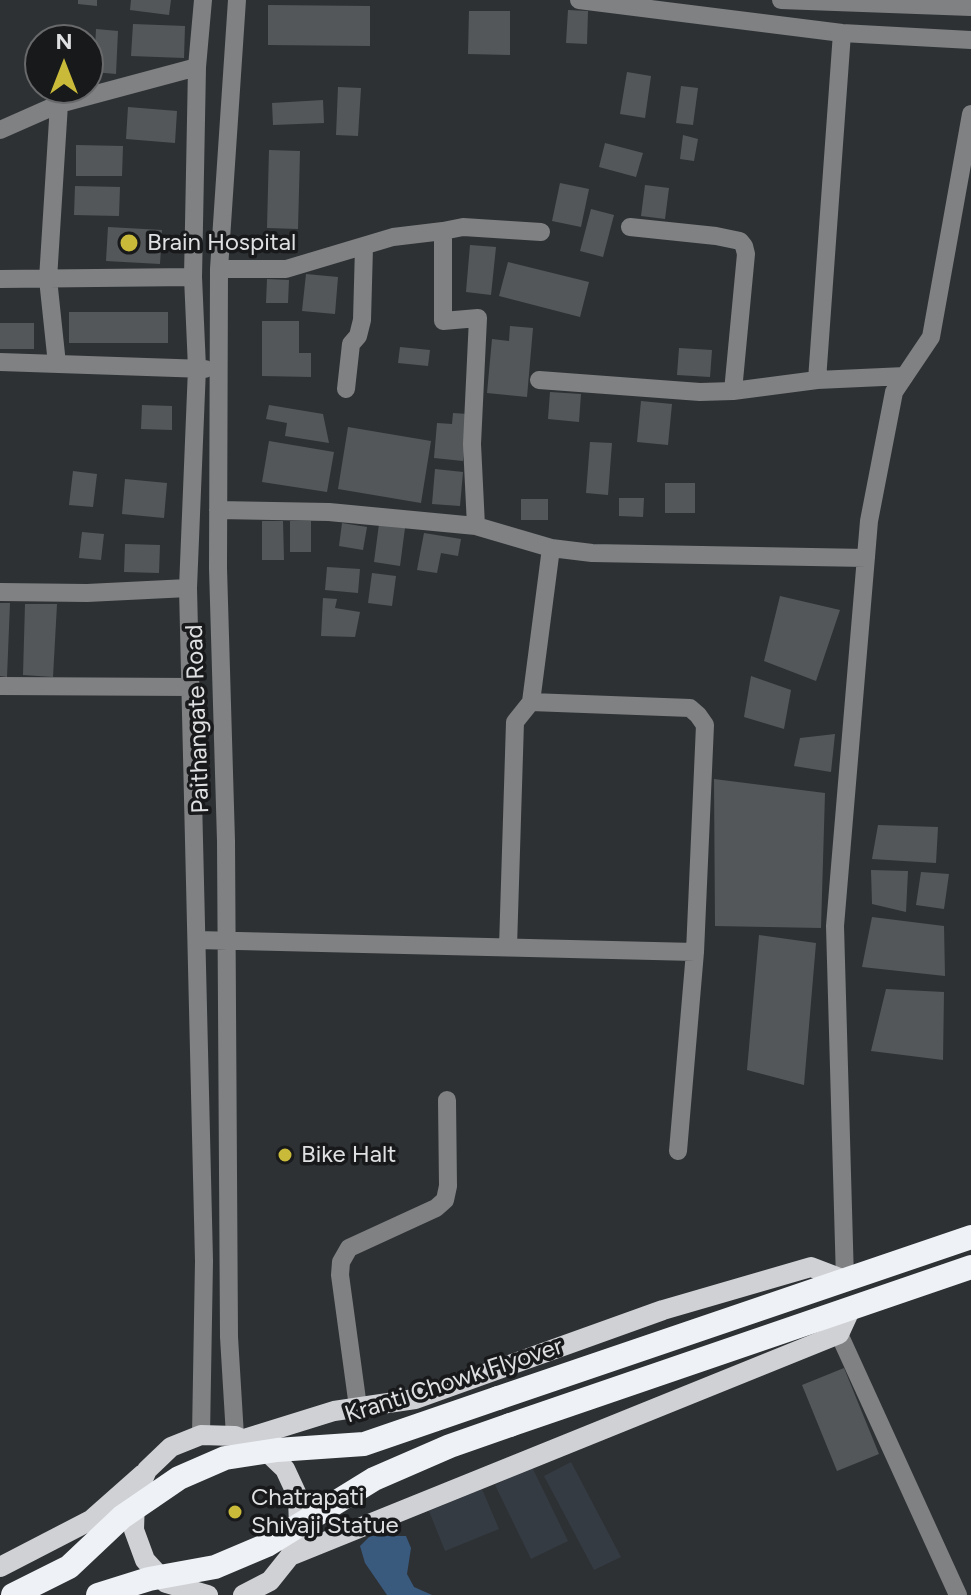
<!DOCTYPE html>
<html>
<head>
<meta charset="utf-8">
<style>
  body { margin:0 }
  #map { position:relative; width:971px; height:1595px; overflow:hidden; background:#2e3134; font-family:Figtree,sans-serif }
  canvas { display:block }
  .north { position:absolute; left:24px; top:24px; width:80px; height:80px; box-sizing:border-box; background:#18191a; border:2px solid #68696a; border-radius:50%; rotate:0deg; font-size:22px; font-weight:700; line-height:32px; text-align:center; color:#dfe0e2 }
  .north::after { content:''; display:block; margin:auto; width:28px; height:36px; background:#c9ba3a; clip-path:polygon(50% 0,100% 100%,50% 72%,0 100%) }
</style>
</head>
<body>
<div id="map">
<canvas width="971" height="1595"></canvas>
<div class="north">N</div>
</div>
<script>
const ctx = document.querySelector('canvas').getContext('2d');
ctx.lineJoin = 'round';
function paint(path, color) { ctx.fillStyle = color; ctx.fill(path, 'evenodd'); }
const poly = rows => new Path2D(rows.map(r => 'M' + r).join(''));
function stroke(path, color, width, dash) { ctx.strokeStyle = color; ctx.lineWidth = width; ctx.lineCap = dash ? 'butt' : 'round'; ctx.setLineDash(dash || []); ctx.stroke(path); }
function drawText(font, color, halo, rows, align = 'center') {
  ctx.font = font + ' Figtree,sans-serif'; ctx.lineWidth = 7; ctx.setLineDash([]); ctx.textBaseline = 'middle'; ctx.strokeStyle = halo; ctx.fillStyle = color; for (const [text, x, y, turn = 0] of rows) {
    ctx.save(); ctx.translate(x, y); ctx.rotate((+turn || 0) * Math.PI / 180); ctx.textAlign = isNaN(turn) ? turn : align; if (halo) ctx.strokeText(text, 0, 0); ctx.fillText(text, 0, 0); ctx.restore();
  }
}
const built = poly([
  [571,1462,621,1557,594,1570,544,1476],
  [532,1467,568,1541,531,1559,495,1485],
  [482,1489,499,1529,445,1551,429,1511]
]);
const forest = poly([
  [370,1536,406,1536,411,1548,407,1574,414,1587,432,1595,387,1595,365,1563,360,1546]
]);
const building = poly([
  [78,0,97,0,97,6,78,4],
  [131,0,171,0,169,15,130,10],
  [268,5,370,6,370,46,268,45],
  [568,10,588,11,587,44,566,43],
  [469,11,510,11,510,55,468,54],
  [133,24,185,26,184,58,131,56],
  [96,29,118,31,116,74,94,72],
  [627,72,651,76,645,118,620,114],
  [681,86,698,88,693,125,676,123],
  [338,87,361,88,358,136,336,135],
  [323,100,324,123,273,125,272,103],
  [128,107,177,111,175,143,126,139],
  [683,135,698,139,694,161,680,159],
  [605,143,643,153,636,177,599,167],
  [76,145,123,146,122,176,76,176],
  [269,150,300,151,298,229,267,228],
  [560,183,589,189,581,227,552,221],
  [645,185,669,188,665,219,641,216],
  [75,186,120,187,119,216,74,215],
  [591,209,614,215,603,257,580,251],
  [108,227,162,230,160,264,106,261],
  [470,245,496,247,491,295,466,292],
  [508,262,589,282,580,317,499,296],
  [306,274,338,277,335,314,302,311],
  [267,279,289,280,288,303,266,303],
  [69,312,168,312,168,343,69,343],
  [262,321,299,321,299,353,311,353,311,377,262,376],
  [0,323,34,323,34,349,0,349],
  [510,326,533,328,527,397,487,393,492,339,509,341],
  [400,347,430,350,428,366,398,363],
  [679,348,712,350,710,377,677,375],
  [550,392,581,394,579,422,548,419],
  [641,401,672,404,668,445,637,442],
  [142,405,172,406,172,430,141,429],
  [269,405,323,414,329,443,285,436,287,423,266,419],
  [453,413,468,414,463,461,434,458,437,423,452,424],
  [348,427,431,441,421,503,338,489],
  [269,441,334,452,327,492,262,482],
  [590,442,612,443,608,495,586,493],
  [435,469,463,472,460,506,432,504],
  [73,471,97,474,93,507,69,505],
  [125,479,167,483,164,518,122,514],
  [665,483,695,483,695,513,665,513],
  [619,498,644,498,643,517,619,516],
  [521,499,548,499,548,520,521,520],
  [262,521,283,521,284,560,262,560],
  [290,521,311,521,311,552,290,552],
  [342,523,367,527,363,550,339,546],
  [379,524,405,528,400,566,374,562],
  [82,532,104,534,101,560,79,558],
  [424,533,461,539,458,556,441,553,437,573,417,570],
  [125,544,160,545,159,573,124,572],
  [327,567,360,569,358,593,325,590],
  [372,573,396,576,392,606,368,603],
  [780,596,840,610,816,681,764,661],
  [323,598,337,599,335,608,360,612,355,637,321,636],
  [0,603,10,603,7,677,0,676],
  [25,604,57,604,53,677,23,675],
  [751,676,791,690,784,729,744,717],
  [835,734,831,772,794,766,800,738],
  [714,779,825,793,821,928,715,926],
  [878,825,938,827,936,863,872,859],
  [871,870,908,871,906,912,872,904],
  [921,872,949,874,944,909,916,905],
  [872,917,944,926,945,976,862,967],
  [759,935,816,943,804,1085,747,1070],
  [886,989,944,992,943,1060,871,1051],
  [844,1368,879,1454,837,1471,802,1385]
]);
const minor = poly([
  [579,0,842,33,971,40],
  [781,0,971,7],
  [0,130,59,104,197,67],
  [630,227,716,236,740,241,744,246,746,254,733,391],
  [443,231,463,227,541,232],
  [219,269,286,269,393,237,443,231,443,321,478,318,472,444,476,526],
  [0,279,193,277],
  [0,362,205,369],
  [57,364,48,279,59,104],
  [539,380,700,392,733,391,817,380,905,376],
  [817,380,842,33],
  [346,389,351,344,358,336,362,320,364,247],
  [218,510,329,512,476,526,551,548,592,553,866,558],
  [0,592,87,593,188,588],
  [0,686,191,687],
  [531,702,690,708,698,715,705,725,695,952],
  [197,940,695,952,678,1151],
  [508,947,515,722,531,702,551,548],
  [845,1280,835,926,869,521,894,392,931,337,971,114],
  [839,1334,958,1595],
  [358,1407,340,1275,341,1262,349,1248,436,1208,445,1200,448,1186,447,1100],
  [201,1435,204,1261,188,588,197,368,193,277,197,67,203,0],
  [235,1436,229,1337,226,841,218,568,219,269,237,0]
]);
const major = poly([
  [244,1439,334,1411,415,1399,663,1310,811,1267,845,1280],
  [290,1556,839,1334,851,1308],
  [0,1567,91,1520,143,1474],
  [208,1595,166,1583,145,1560,134,1530,135,1499,147,1470,171,1447,201,1435,235,1436,263,1448,285,1469,298,1497,299,1527,290,1556,270,1581,243,1595]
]);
const highway = poly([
  [498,1398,971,1237],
  [510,1425,971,1267]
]);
const highwayBridge = poly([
  [13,1595,69,1567,122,1517,179,1478,225,1458,277,1450,364,1444,498,1398],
  [98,1595,149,1579,215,1567,267,1545,374,1479,450,1446,510,1425]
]);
const markers = [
  [129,243,10,"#c9ba3a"],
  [285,1155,8,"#c9ba3a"],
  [235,1512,8,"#c9ba3a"]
];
const poiNames = [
  ["Brain Hospital",147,243],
  ["Bike Halt",301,1155],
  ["Chatrapati",251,1498],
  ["Shivaji Statue",251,1526]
];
const streetNames = [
  ["Paithangate Road",198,719,-92],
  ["Kranti Chowk Flyover",454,1381,-18]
];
paint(built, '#343b43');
paint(forest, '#39597d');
paint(building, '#54575a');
stroke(minor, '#7f8182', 18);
stroke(major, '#cfd1d5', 20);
stroke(highway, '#eef1f5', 24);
stroke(highwayBridge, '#eef1f5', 24);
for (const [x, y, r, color] of markers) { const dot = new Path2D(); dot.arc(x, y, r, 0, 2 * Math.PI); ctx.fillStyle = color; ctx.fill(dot); stroke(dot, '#18191a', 3); }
drawText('24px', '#dfe0e2', '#18191a', poiNames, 'left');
drawText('24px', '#dfe0e2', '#18191a', streetNames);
</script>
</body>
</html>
